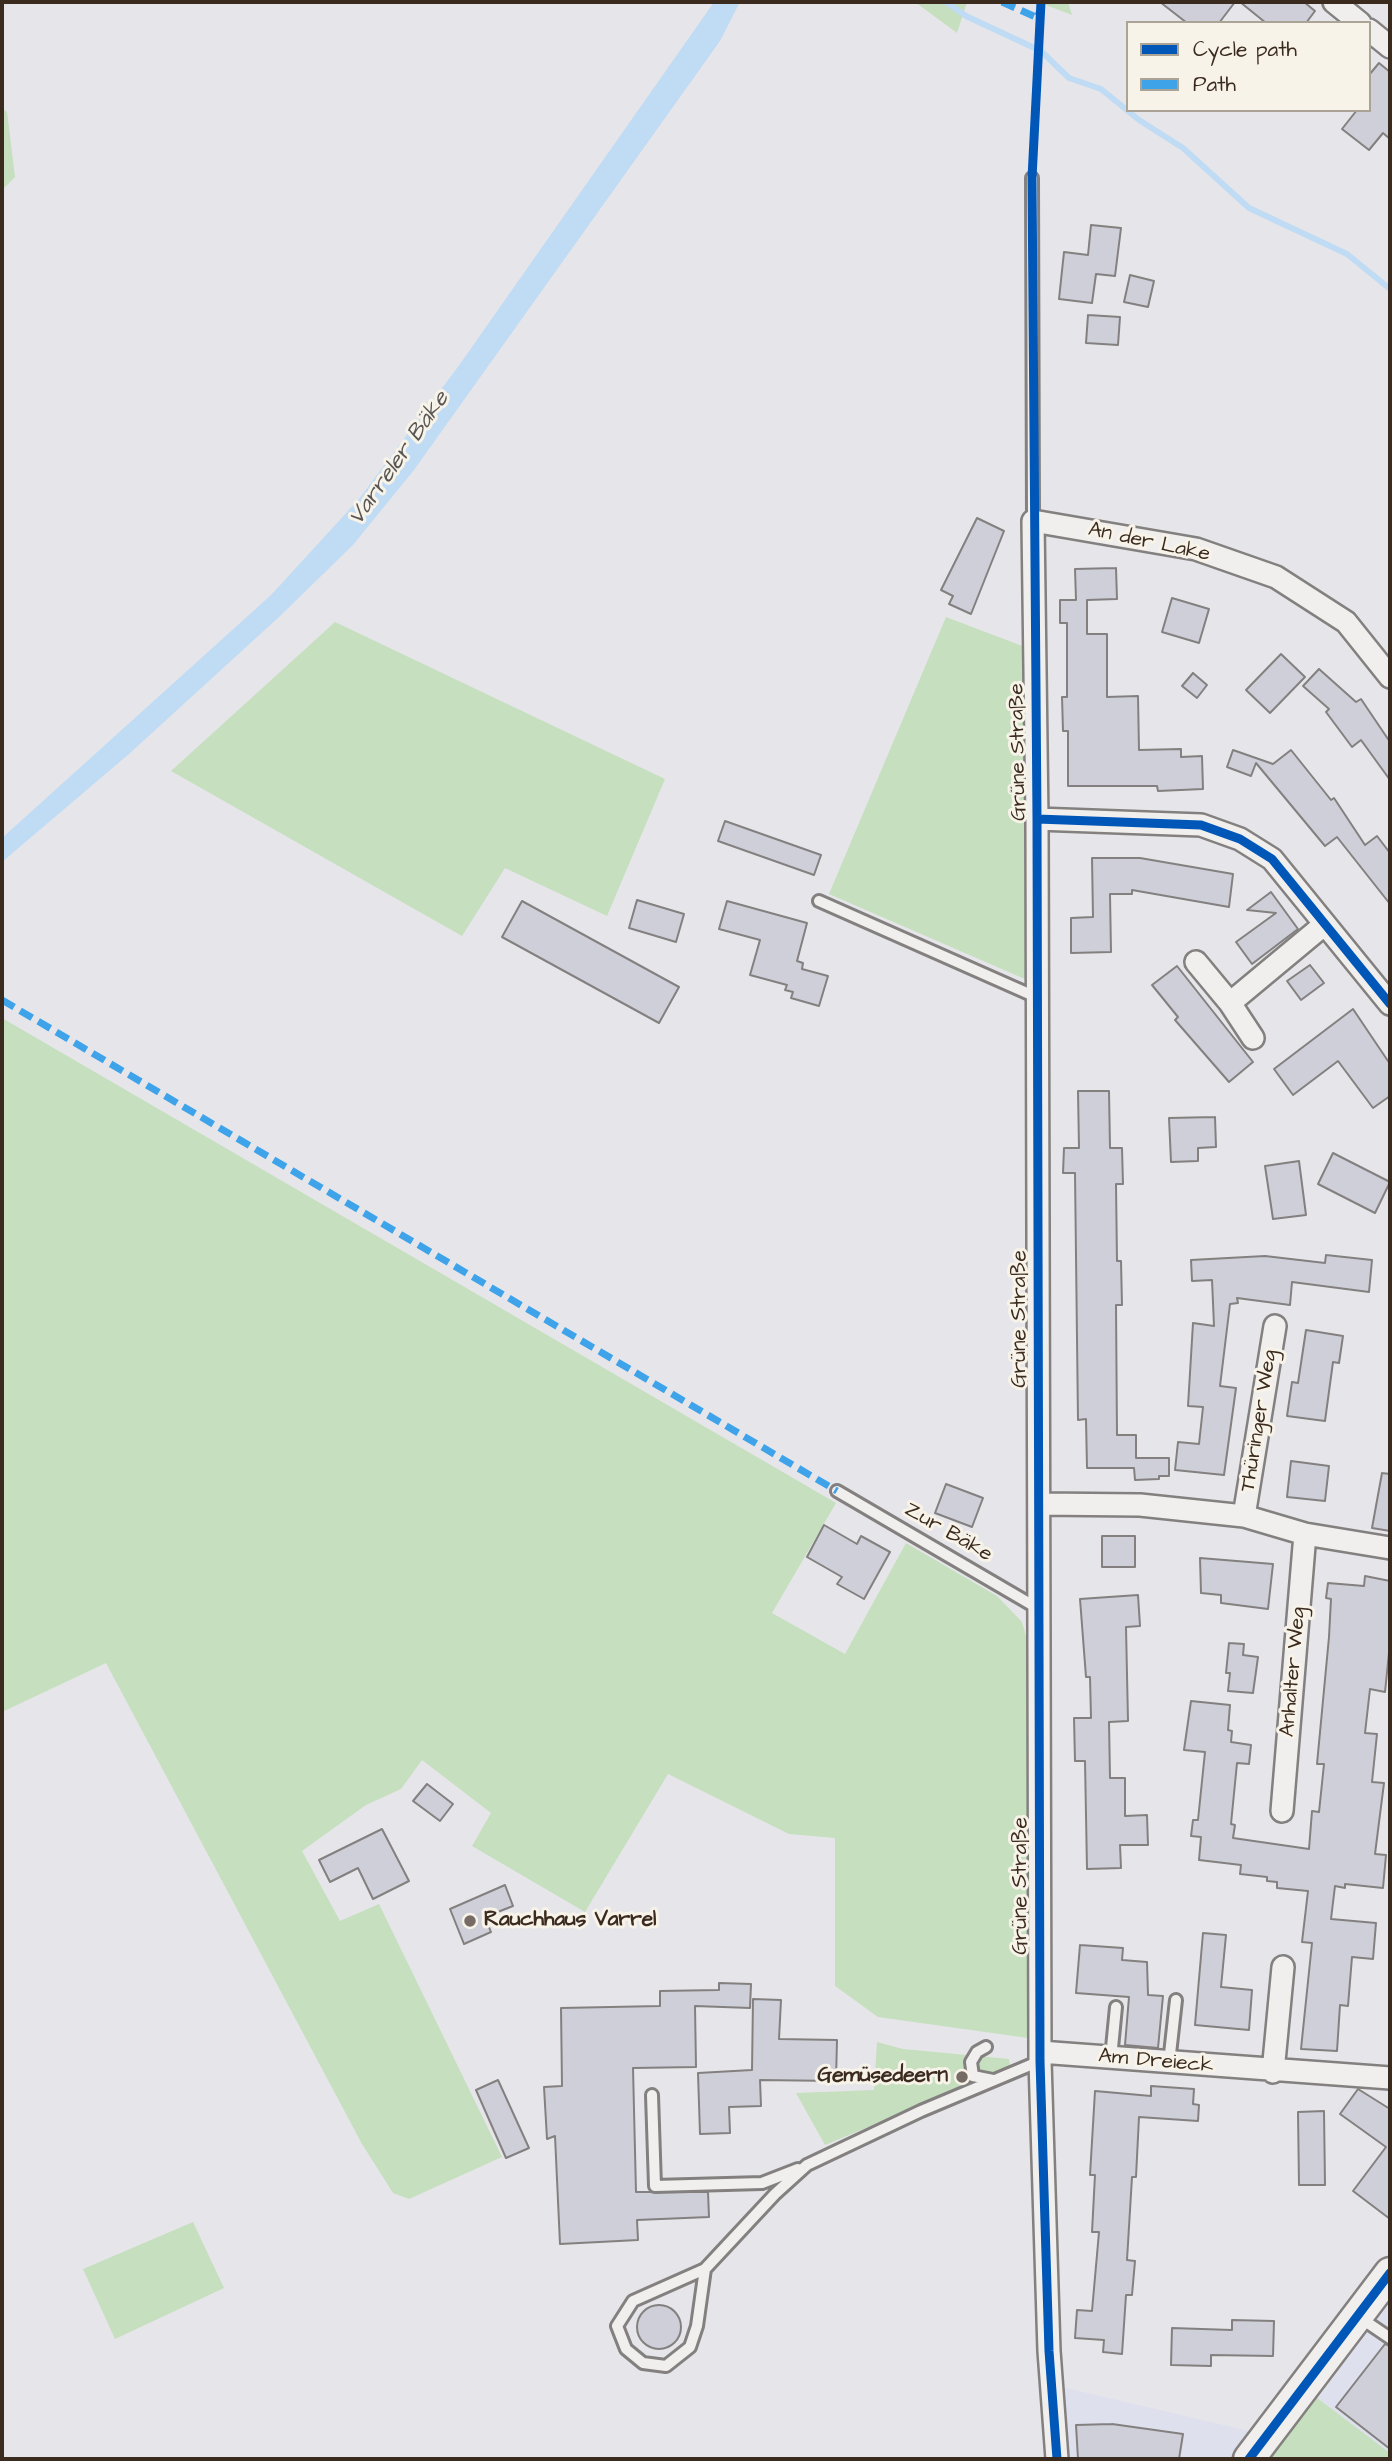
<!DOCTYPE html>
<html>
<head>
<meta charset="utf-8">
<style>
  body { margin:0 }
  #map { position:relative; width:1392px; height:2461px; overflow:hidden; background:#e6e6ea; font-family:"Architects Daughter",sans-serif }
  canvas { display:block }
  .frame { position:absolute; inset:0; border:4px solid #3b2a1e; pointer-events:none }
  .legend { position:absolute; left:1126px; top:21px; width:245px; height:91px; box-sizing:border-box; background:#f7f3e8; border:2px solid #aca397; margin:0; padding:9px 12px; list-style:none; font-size:21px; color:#3b2a1e }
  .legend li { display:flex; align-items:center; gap:14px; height:35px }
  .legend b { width:35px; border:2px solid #aca397 }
</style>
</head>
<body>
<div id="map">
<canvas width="1392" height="2461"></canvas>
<div class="frame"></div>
<ul class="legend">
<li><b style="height:9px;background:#0057b8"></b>Cycle path</li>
<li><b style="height:9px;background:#3fa3ea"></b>Path</li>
</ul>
</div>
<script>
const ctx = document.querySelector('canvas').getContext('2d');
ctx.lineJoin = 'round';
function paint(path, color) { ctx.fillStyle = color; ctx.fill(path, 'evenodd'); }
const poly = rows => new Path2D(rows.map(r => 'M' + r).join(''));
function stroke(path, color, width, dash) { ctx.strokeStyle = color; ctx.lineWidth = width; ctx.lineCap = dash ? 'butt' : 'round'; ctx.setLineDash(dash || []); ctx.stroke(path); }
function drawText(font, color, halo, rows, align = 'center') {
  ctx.font = font + ' "Architects Daughter",sans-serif'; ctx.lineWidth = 6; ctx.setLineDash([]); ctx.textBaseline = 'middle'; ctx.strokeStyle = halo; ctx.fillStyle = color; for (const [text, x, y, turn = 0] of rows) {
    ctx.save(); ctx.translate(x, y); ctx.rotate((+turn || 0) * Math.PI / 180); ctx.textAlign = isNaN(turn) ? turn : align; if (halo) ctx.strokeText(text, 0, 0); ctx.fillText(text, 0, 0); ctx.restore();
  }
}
const built = poly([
  [1390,2302,1390,2453,1318,2398],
  [1058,2386,1258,2433,1239,2459,1063,2459]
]);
const green = poly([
  [915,2,967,2,957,33],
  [1038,2,1068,2,1072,15],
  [2,108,7,112,15,177,2,190],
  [946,617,1025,647,1027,980,829,894],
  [335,622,665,779,607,916,505,868,462,936,171,771],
  [2,1018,836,1503,772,1613,845,1654,906,1543,997,1596,1022,1622,1028,1643,1028,2038,878,2017,835,1986,835,1838,789,1834,668,1774,585,1912,472,1846,491,1813,422,1760,401,1789,366,1805,302,1851,340,1921,379,1904,502,2157,409,2199,393,2193,362,2144,106,1663,2,1712],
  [877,2042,903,2049,1009,2059,1010,2068,825,2145,796,2093,874,2090],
  [193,2222,224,2288,115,2339,83,2269],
  [1316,2397,1390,2453,1390,2459,1264,2459]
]);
const water = poly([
  [714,2,740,2,720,41,414,470,353,545,279,617,129,754,2,862,2,838,271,595,359,499,460,364]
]);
const stream = poly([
  [946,2,966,16,1041,51,1069,78,1101,89,1139,120,1183,148,1249,208,1347,254,1390,289]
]);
const building = poly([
  [1160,2,1235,2,1219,23,1187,23,1160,2],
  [1240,2,1304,2,1315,11,1306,23,1266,23,1240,2],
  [1379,63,1390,72,1390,139,1383,133,1369,150,1342,129,1357,110,1369,110,1369,75,1379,63],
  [1091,225,1121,228,1115,276,1096,274,1092,303,1059,299,1064,252,1088,255,1091,225],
  [1130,275,1154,281,1148,307,1124,302,1130,275],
  [1088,315,1120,317,1118,345,1086,343,1088,315],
  [977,518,1004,531,971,614,949,604,953,596,941,590,977,518],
  [1116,568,1117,599,1087,600,1087,634,1107,634,1107,697,1138,696,1139,750,1181,749,1181,757,1202,756,1203,789,1158,791,1157,786,1068,786,1068,731,1063,731,1062,697,1067,697,1067,623,1060,623,1060,600,1076,600,1075,569,1116,568],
  [1172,598,1209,609,1199,643,1162,632,1172,598],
  [1281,654,1305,677,1270,713,1246,690,1281,654],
  [1319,669,1356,702,1361,699,1390,742,1390,780,1361,740,1352,747,1326,712,1329,709,1303,686,1319,669],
  [1193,673,1207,685,1197,698,1182,686,1193,673],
  [1233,750,1273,764,1291,750,1331,800,1334,798,1365,845,1377,836,1390,853,1390,904,1337,837,1325,846,1256,763,1251,776,1227,767,1233,750],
  [725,821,821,855,814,875,718,841,725,821],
  [1092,858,1140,858,1233,874,1229,907,1132,890,1132,894,1110,894,1111,952,1071,953,1071,918,1093,917,1092,858],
  [1271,892,1298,929,1252,964,1236,942,1276,913,1247,910,1271,892],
  [637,900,684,914,676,942,629,928,637,900],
  [522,901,679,987,659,1023,502,937,522,901],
  [727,901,807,923,797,961,803,963,802,969,828,976,819,1006,791,998,793,992,785,990,787,985,750,975,760,940,719,929,727,901],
  [1310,965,1324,983,1301,1000,1287,981,1310,965],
  [1177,966,1253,1062,1229,1082,1175,1020,1178,1017,1152,985,1177,966],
  [1353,1009,1390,1064,1390,1096,1373,1108,1338,1061,1293,1095,1274,1069,1353,1009],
  [1078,1091,1109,1091,1110,1148,1122,1148,1123,1184,1116,1184,1117,1261,1121,1261,1122,1305,1116,1305,1117,1435,1136,1435,1136,1458,1169,1458,1169,1476,1159,1476,1159,1479,1135,1480,1134,1468,1087,1468,1086,1419,1078,1420,1075,1173,1063,1173,1064,1148,1079,1148,1078,1091],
  [1215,1117,1216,1147,1198,1148,1198,1161,1171,1162,1169,1118,1215,1117],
  [1333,1153,1390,1182,1375,1213,1318,1184,1333,1153],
  [1299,1161,1306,1215,1273,1219,1265,1166,1299,1161],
  [1326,1255,1372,1260,1369,1292,1292,1282,1290,1305,1237,1298,1238,1303,1230,1304,1220,1386,1236,1388,1224,1475,1175,1470,1178,1442,1199,1444,1203,1407,1188,1406,1193,1323,1214,1326,1212,1280,1192,1281,1191,1260,1265,1256,1325,1263,1326,1255],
  [1306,1330,1343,1336,1339,1363,1333,1362,1325,1421,1287,1416,1292,1382,1298,1383,1306,1330],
  [1291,1461,1329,1466,1325,1501,1287,1497,1291,1461],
  [1382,1473,1390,1474,1390,1531,1372,1528,1382,1473],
  [946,1484,983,1498,972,1527,935,1513,946,1484],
  [824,1525,857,1544,861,1536,890,1552,864,1599,837,1584,842,1577,807,1557,824,1525],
  [1102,1536,1135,1536,1135,1567,1102,1567,1102,1536],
  [1200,1558,1273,1564,1268,1609,1221,1603,1221,1595,1201,1593,1200,1558],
  [1365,1576,1390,1581,1390,1643,1385,1692,1370,1689,1365,1733,1377,1734,1372,1782,1384,1783,1375,1854,1386,1855,1383,1888,1345,1884,1345,1888,1335,1886,1331,1919,1376,1923,1373,1959,1352,1957,1348,2006,1340,2005,1337,2051,1301,2049,1312,1943,1302,1942,1308,1891,1277,1888,1277,1882,1267,1881,1267,1877,1240,1874,1241,1865,1199,1860,1201,1837,1191,1836,1193,1820,1198,1820,1205,1752,1184,1750,1191,1701,1230,1705,1228,1730,1232,1731,1231,1742,1251,1745,1249,1764,1237,1763,1231,1824,1235,1825,1233,1838,1309,1849,1312,1811,1319,1812,1324,1764,1317,1764,1329,1637,1331,1599,1326,1598,1328,1583,1364,1586,1365,1576],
  [1138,1595,1140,1626,1126,1627,1128,1721,1109,1722,1110,1778,1125,1778,1125,1816,1147,1815,1148,1845,1120,1845,1121,1868,1087,1869,1085,1761,1075,1761,1074,1718,1091,1718,1090,1677,1086,1677,1080,1599,1138,1595],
  [1229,1643,1244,1644,1243,1655,1258,1657,1253,1693,1228,1691,1230,1673,1226,1673,1229,1643],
  [427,1784,453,1804,440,1821,413,1801,427,1784],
  [382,1829,409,1881,373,1899,358,1868,330,1882,319,1860,382,1829],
  [505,1885,513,1906,485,1917,491,1932,464,1944,450,1909,505,1885],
  [1203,1933,1226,1935,1221,1987,1252,1990,1249,2030,1195,2025,1203,1933],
  [1080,1945,1123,1948,1122,1960,1147,1962,1148,1995,1163,1996,1158,2048,1125,2045,1129,1997,1076,1993,1080,1945],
  [719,1983,751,1984,750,2008,695,2006,696,2067,633,2068,636,2192,708,2192,709,2217,637,2220,638,2240,560,2244,555,2136,547,2139,544,2087,562,2086,561,2008,660,2006,660,1991,719,1990,719,1983],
  [753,1999,781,2000,779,2039,837,2040,836,2081,760,2080,761,2106,729,2107,730,2133,700,2134,698,2073,752,2070,753,1999],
  [498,2080,529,2148,506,2158,476,2090,498,2080],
  [1151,2086,1194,2089,1193,2104,1199,2105,1198,2121,1139,2117,1136,2177,1132,2177,1127,2260,1135,2261,1132,2295,1126,2295,1122,2354,1103,2352,1104,2340,1075,2338,1077,2310,1092,2311,1099,2232,1092,2232,1095,2175,1090,2175,1095,2091,1151,2096,1151,2086],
  [1358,2089,1390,2109,1390,2219,1353,2191,1386,2147,1340,2114,1358,2089],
  [1324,2111,1325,2185,1299,2185,1298,2112,1324,2111],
  '637 2327a22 22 0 1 1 44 0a22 22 0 1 1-44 0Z',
  [1232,2320,1274,2321,1273,2356,1211,2355,1211,2366,1171,2365,1172,2328,1232,2330,1232,2320],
  [1385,2344,1390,2346,1390,2449,1336,2407,1385,2344],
  [1112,2424,1183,2434,1179,2459,1078,2459,1076,2425,1112,2424]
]);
const service = poly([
  [1032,178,1033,521],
  [819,901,1036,997],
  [837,1491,1039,1609],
  [986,2047,977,2052,971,2062,973,2076,993,2080],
  [1111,2058,1116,2007],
  [1169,2063,1176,2000],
  [652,2095,655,2186,762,2183,798,2169],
  [705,2269,697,2326,690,2347,666,2366,643,2363,626,2349,617,2326,633,2301,705,2269,775,2194,807,2165,921,2111,1040,2061],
  [1359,2317,1390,2338]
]);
const minor = poly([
  [1334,2,1360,23],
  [1369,30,1390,47],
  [1037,819,1201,825,1240,839,1272,859,1390,1004],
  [1196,962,1230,1003,1325,924],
  [1230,1003,1253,1038],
  [1040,1504,1140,1505,1244,1516,1305,1534,1390,1548],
  [1244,1516,1275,1326],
  [1282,1811,1305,1534],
  [1040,2052,1390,2078],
  [1273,2072,1283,1967],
  [1057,2459,1049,2351,1040,2061,1037,819,1033,521,1196,549,1276,577,1346,622,1390,677]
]);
const secondary = poly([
  [1249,2459,1390,2273]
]);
const quiet = poly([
  [1002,2,1038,18,1039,12],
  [2,1000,837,1491]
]);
const cycleway = poly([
  [1041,2,1032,178,1037,819,1040,2061,1049,2351,1057,2459],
  [1037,819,1201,825,1240,839,1272,859,1390,1004],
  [1249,2459,1390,2273]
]);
const markers = [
  [470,1921,7,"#776c65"],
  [962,2077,7,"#776c65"]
];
const streetNames = [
  ["An der Lake",1149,543,12],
  ["Grüne Straße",1019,752,-91],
  ["Grüne Straße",1021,1319,-90],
  ["Thüringer Weg",1260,1421,-81],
  ["Zur Bäke",948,1533,30],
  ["Anhalter Weg",1294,1672,-85],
  ["Grüne Straße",1022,1886,-90],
  ["Am Dreieck",1156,2062,5]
];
const poiNames = [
  ["Rauchhaus Varrel",484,1921],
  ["Gemüsedeern",948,2077,"right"]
];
const waterNames = [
  ["Varreler Bäke",400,459,-55]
];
paint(built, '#dee0ed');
paint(green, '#c5dfbf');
paint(water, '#c0dbf4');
stroke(stream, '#c0dbf4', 6);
paint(building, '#cfcfda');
stroke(building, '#83807f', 2);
stroke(service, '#83807f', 16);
stroke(minor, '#83807f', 26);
stroke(secondary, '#83807f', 35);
stroke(service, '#f0efed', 10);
stroke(minor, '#f0efed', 21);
stroke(secondary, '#f0efed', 30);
stroke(quiet, '#3fa3ea', 7, [14, 7]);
stroke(cycleway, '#0057b8', 9);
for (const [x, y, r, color] of markers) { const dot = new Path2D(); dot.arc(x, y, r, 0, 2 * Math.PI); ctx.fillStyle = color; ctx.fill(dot); stroke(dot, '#f7f3e8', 2.5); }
drawText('21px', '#3b2a1e', '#f7f3e8', streetNames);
drawText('bold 21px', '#3b2a1e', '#f7f3e8', poiNames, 'left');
drawText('italic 23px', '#585555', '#f7f3e8', waterNames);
</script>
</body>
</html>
